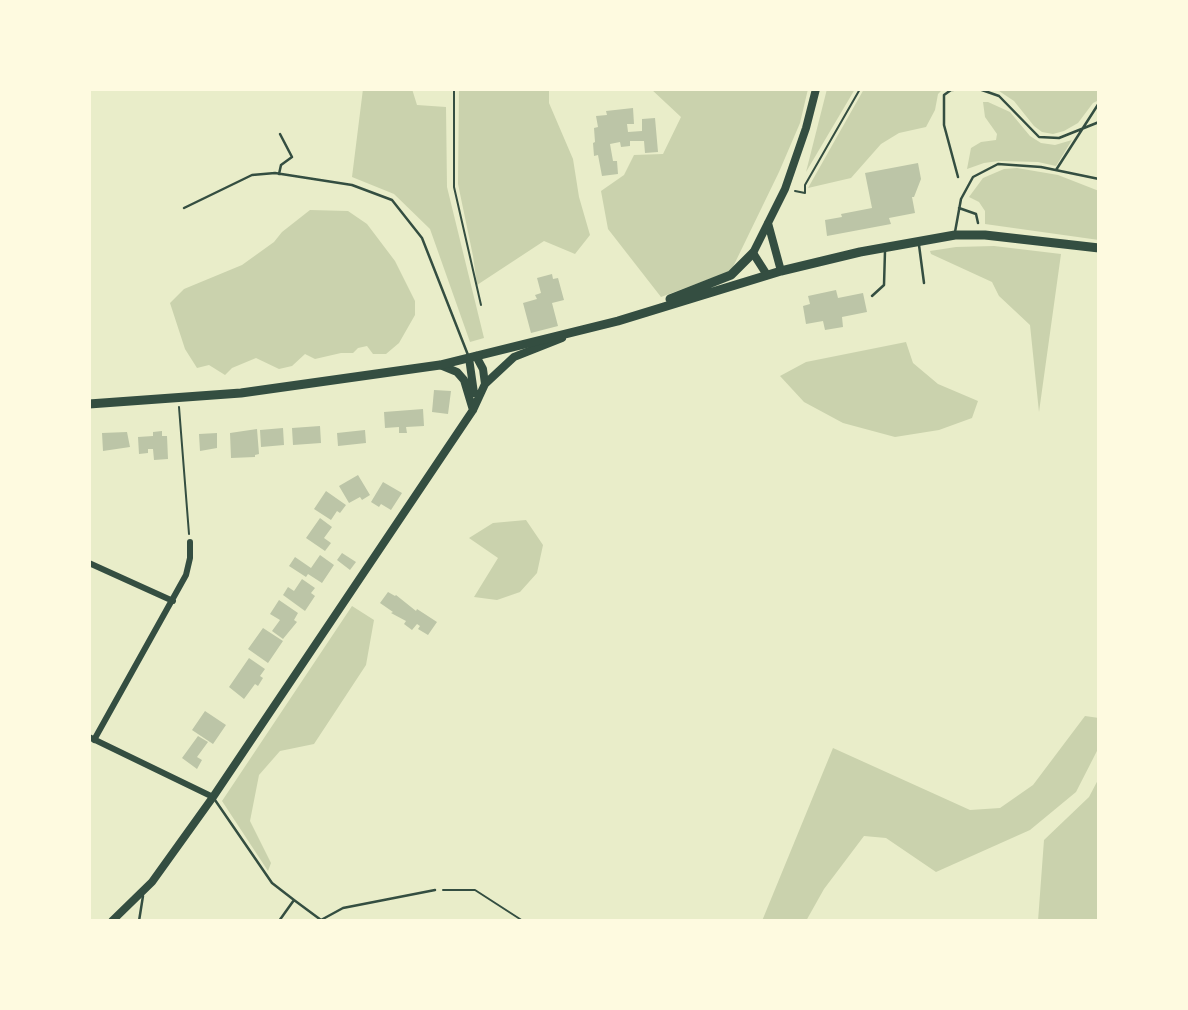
<!DOCTYPE html>
<html>
<head>
<meta charset="utf-8">
<style>
  body { margin:0 }
  #map { position:relative; width:1188px; height:1010px; overflow:hidden; background:#e9edc9; font-family:"Archivo Narrow",sans-serif }
  canvas { display:block }
  .frame { position:absolute; inset:0; border:91px solid #fefae0; pointer-events:none }
</style>
</head>
<body>
<div id="map">
<canvas width="1188" height="1010"></canvas>
<div class="frame"></div>
</div>
<script>
const ctx = document.querySelector('canvas').getContext('2d');
ctx.lineJoin = 'round';
function paint(path, color) { ctx.fillStyle = color; ctx.fill(path, 'evenodd'); }
const poly = rows => new Path2D(rows.map(r => 'M' + r).join(''));
function stroke(path, color, width, dash) { ctx.strokeStyle = color; ctx.lineWidth = width; ctx.lineCap = dash ? 'butt' : 'round'; ctx.setLineDash(dash || []); ctx.stroke(path); }
const green = poly([
  [363,89,412,89,417,105,446,107,447,187,484,338,470,342,430,229,394,194,352,177],
  [459,89,549,89,549,103,573,159,579,197,590,235,575,254,544,241,477,285,473,256,458,184],
  [651,89,808,89,800,123,779,172,731,271,661,297,608,229,601,191,624,175,634,155,663,154,681,117],
  [827,89,855,89,806,172],
  [864,89,943,89,938,94,935,110,926,127,899,133,881,144,851,178,808,188],
  [996,89,1099,89,1099,100,1093,103,1078,123,1064,131,1053,134,1042,132,1034,126,1014,101],
  [983,102,988,102,1010,112,1030,136,1041,143,1055,145,1072,140,1056,166,1038,162,999,161,984,163,967,169,971,148,981,142,996,140,997,134,985,117],
  [1017,168,1058,175,1099,191,1099,240,985,224,985,211,979,202,969,197,983,178,1004,169],
  [310,210,348,211,367,224,395,261,415,301,415,315,399,343,386,354,373,354,367,346,358,348,353,353,341,353,315,359,305,354,292,366,279,369,256,358,232,368,225,375,209,365,197,368,185,349,170,303,184,289,242,265,274,242,282,232],
  [994,246,1061,254,1039,412,1030,325,999,296,992,282,931,254,930,251,956,247],
  [906,342,913,363,938,384,978,401,972,418,939,430,895,437,843,423,804,402,780,376,806,362],
  [526,520,543,545,537,573,520,592,497,600,474,597,498,558,469,538,493,523],
  [352,606,374,620,366,665,314,744,280,751,259,775,250,821,271,863,268,871,222,801],
  [1085,716,1099,718,1099,747,1076,792,1030,830,936,872,886,838,864,836,824,889,806,921,762,921,833,748,970,810,1000,808,1033,785],
  [1099,778,1099,921,1038,921,1044,840,1089,797]
]);
const building = poly([
  [633,108,634,124,627,124,628,132,642,131,642,119,655,118,658,152,645,153,644,141,630,141,630,146,621,147,620,142,610,144,613,161,617,161,618,174,602,176,598,155,594,156,593,143,595,142,594,128,598,127,596,116,607,115,606,111],
  [918,163,921,179,914,197,912,197,915,213,889,218,891,224,827,236,825,220,842,217,841,214,872,208,865,173],
  [552,274,553,279,558,278,564,300,552,303,558,326,531,333,523,303,537,299,535,295,541,293,537,278],
  [836,290,838,298,863,293,867,312,842,317,843,327,825,330,823,321,806,324,803,306,810,304,808,296],
  [434,390,451,391,448,414,432,412],
  [423,409,424,426,406,427,407,433,399,433,399,427,385,428,384,412],
  [320,426,321,443,293,445,292,428],
  [283,428,284,445,261,447,260,430],
  [257,429,259,454,255,455,255,457,231,458,230,433],
  [365,430,366,443,338,446,337,433],
  [162,431,162,436,167,436,168,459,154,460,153,449,148,449,148,453,139,454,138,437,153,436,153,432],
  [127,432,130,447,103,451,102,433],
  [217,433,217,448,200,451,199,434],
  [358,475,370,495,362,500,360,497,349,503,339,486],
  [383,482,402,493,391,510,381,504,379,507,371,502],
  [326,491,346,505,340,513,337,511,331,520,314,509],
  [320,518,332,527,324,538,331,543,325,551,306,538],
  [342,553,356,562,350,570,337,560],
  [320,555,334,565,322,583,308,574,306,577,289,566,295,557,311,568],
  [302,579,315,588,311,593,315,596,305,611,283,595,288,587,294,591],
  [388,592,395,596,396,595,416,611,417,609,437,622,428,635,418,629,420,626,417,624,412,630,404,624,406,621,391,613,393,612,380,603],
  [279,600,298,613,294,620,297,622,283,639,272,631,280,620,270,614],
  [263,628,283,641,268,663,248,649],
  [249,658,265,669,260,676,263,678,258,686,255,684,244,699,229,687],
  [205,711,226,725,213,744,192,730],
  [198,736,208,742,197,757,202,760,197,769,182,758]
]);
const path = poly([
  [454,89,454,187,481,305],
  [795,191,805,193,805,185,860,89],
  [179,407,189,534],
  [443,890,475,890,523,921]
]);
const service = poly([
  [979,89,999,96,1039,137,1059,138,1099,122],
  [1056,170,1099,103],
  [279,174,281,165,292,157,280,134],
  [958,177,944,125,944,95,951,90,965,89],
  [184,208,252,175,275,173,352,185,392,200,422,238,468,355],
  [959,208,976,214,978,223],
  [955,232,961,199,973,177,998,164,1041,167,1099,179],
  [919,245,924,283],
  [872,296,884,285,885,251],
  [215,800,272,883,294,900,279,921],
  [294,900,321,920,343,908,435,890],
  [139,921,143,896]
]);
const minor = poly([
  [89,563,173,601],
  [89,737,213,797],
  [94,740,186,575,190,558,190,542]
]);
const tertiary = poly([
  [768,223,781,271],
  [767,275,753,253,785,189,806,128,816,89],
  [469,358,474,393],
  [440,365,457,372,464,380,473,410],
  [485,384,514,357,562,338],
  [112,921,152,882,213,797,473,410,485,384,483,369,476,356]
]);
const secondary = poly([
  [670,299,731,275,753,253],
  [89,404,241,393,440,365,618,321,781,271,860,252,955,235,985,235,1099,248]
]);
paint(green, '#cad2ad');
paint(building, '#bcc5a7');
stroke(path, '#344e41', 2);
stroke(service, '#344e41', 2.5);
stroke(minor, '#344e41', 6);
stroke(tertiary, '#344e41', 8);
stroke(secondary, '#344e41', 9);
</script>
</body>
</html>
